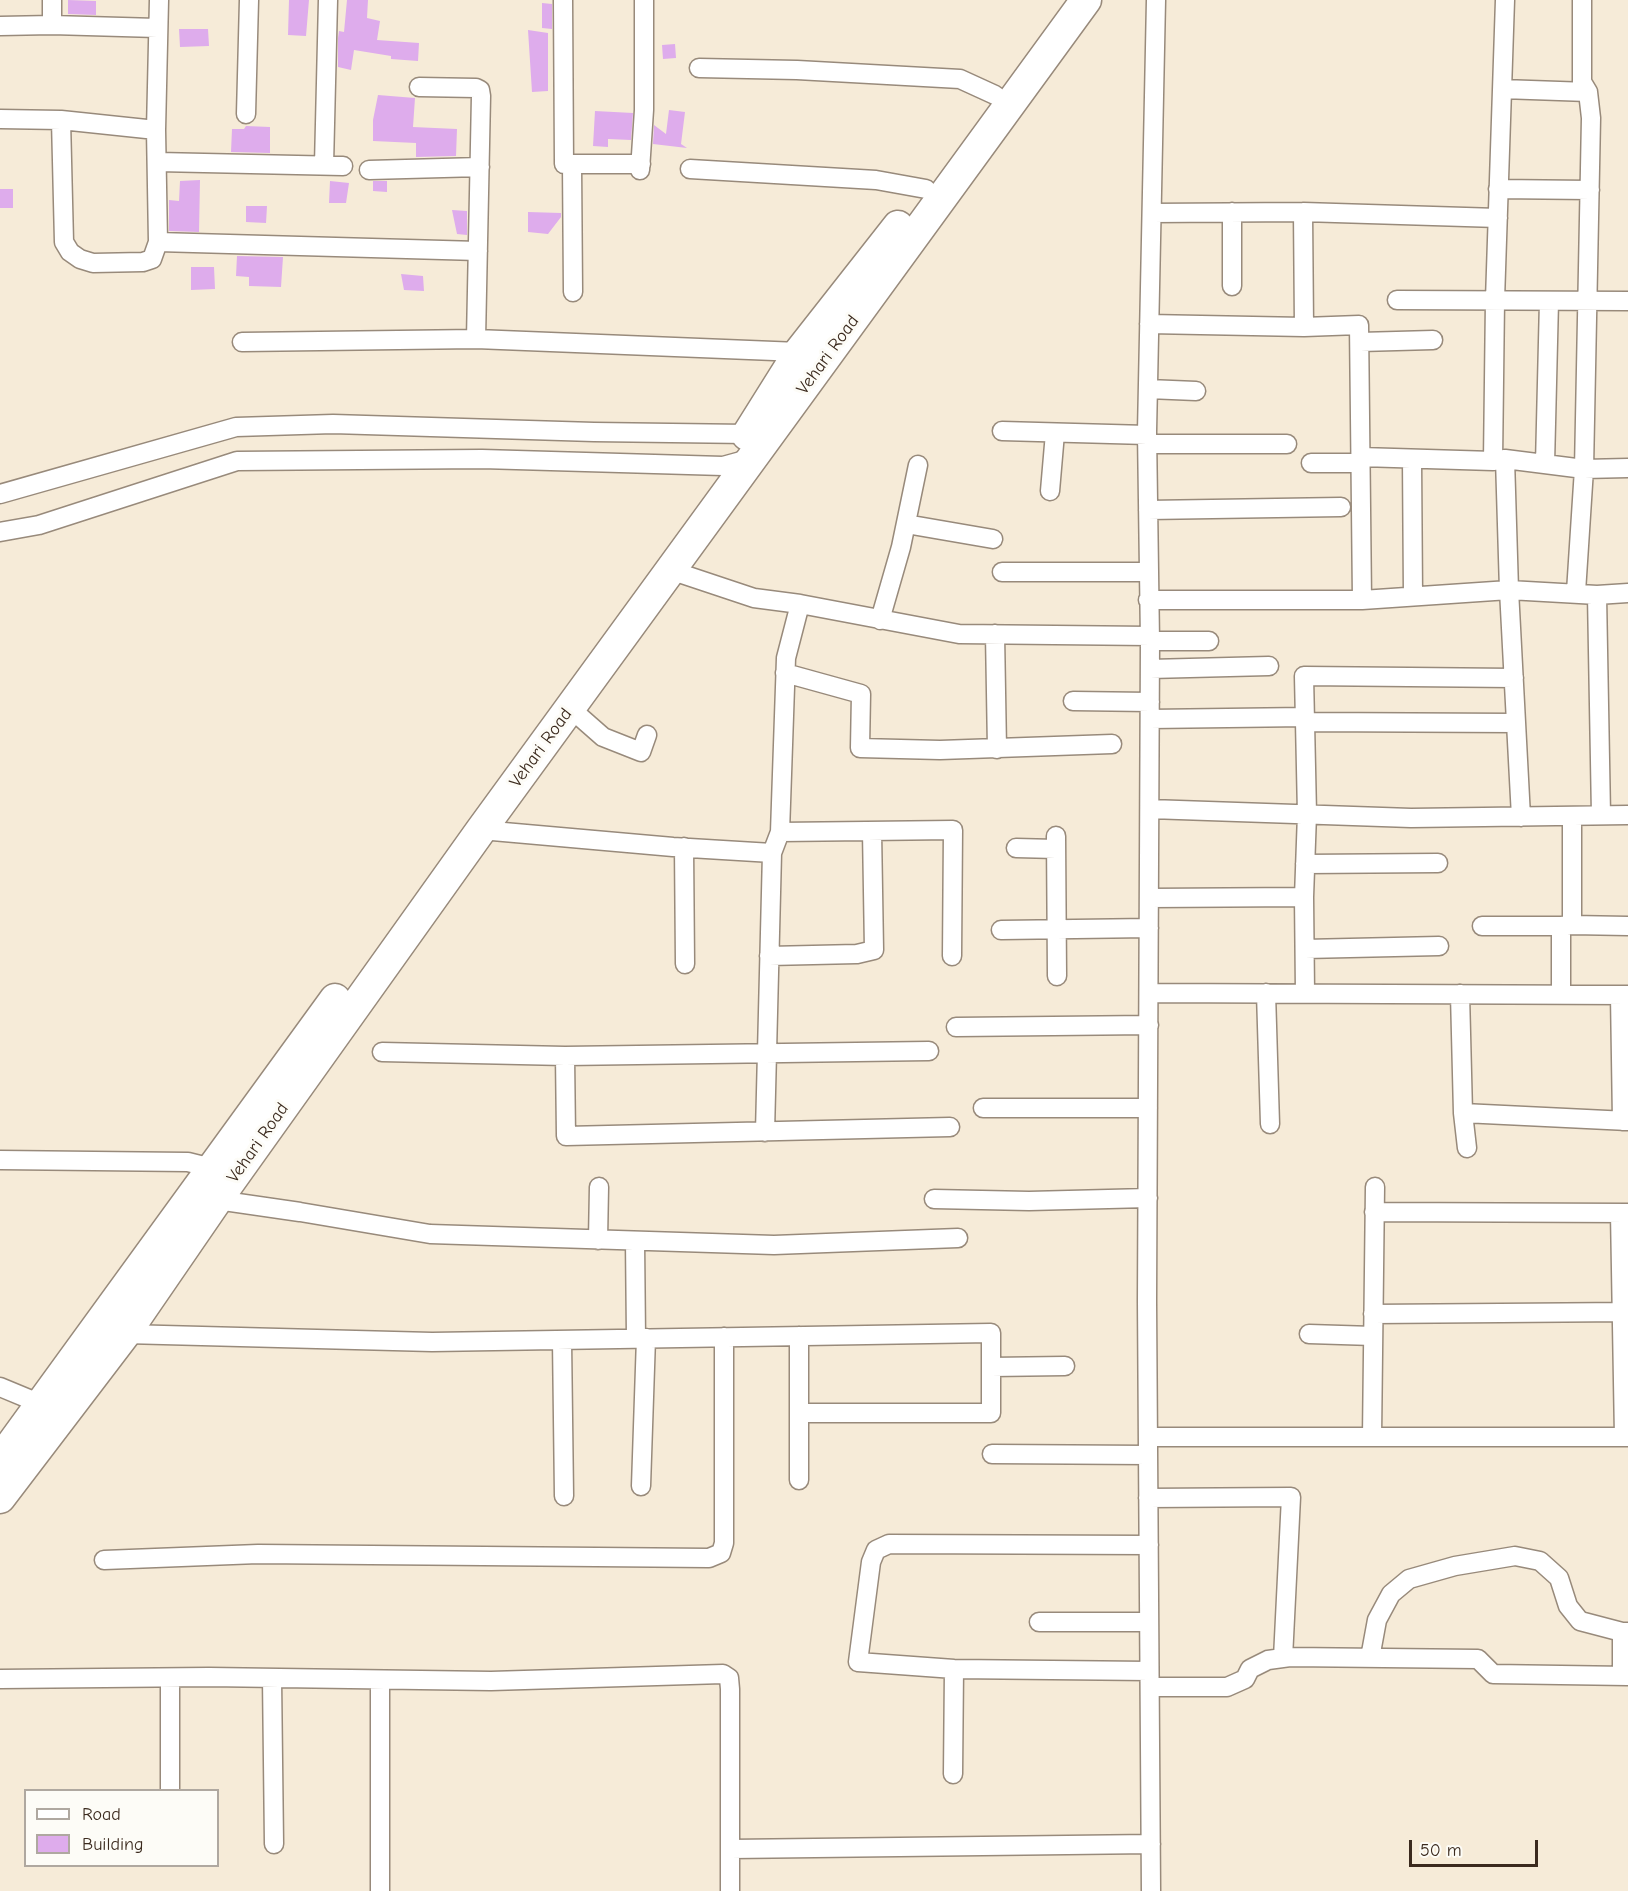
<!DOCTYPE html>
<html>
<head>
<meta charset="utf-8">
<style>
  body { margin:0 }
  #map { position:relative; width:1628px; height:1891px; overflow:hidden; background:#f6ebd8; font-family:"Comic Neue",sans-serif }
  canvas { display:block }
  .legend { position:absolute; left:24px; top:1789px; width:195px; height:78px; box-sizing:border-box; background:#fdfcf7; border:2px solid #afa8a0; margin:0; padding:8px 10px; list-style:none; font-size:18px; color:#3b2a1e }
  .legend li { display:flex; align-items:center; gap:12px; height:30px }
  .legend b { width:30px; border:2px solid #afa8a0 }
  .scale { position:absolute; left:1409px; top:1840px; width:129px; height:27px; box-sizing:border-box; border:3px solid #3b2a1e; border-top:0; padding-left:8px; font-size:18px; line-height:21px; white-space:nowrap; color:#3b2a1e; -webkit-text-stroke:4px #fdfcf7; paint-order:stroke }
</style>
</head>
<body>
<div id="map">
<canvas width="1628" height="1891"></canvas>
<ul class="legend">
<li><b style="height:8px;background:#fff"></b>Road</li>
<li><b style="height:16px;background:#deacec"></b>Building</li>
</ul>
<div class="scale">50 m</div>
</div>
<script>
const ctx = document.querySelector('canvas').getContext('2d');
ctx.lineJoin = 'round';
function paint(path, color) { ctx.fillStyle = color; ctx.fill(path, 'evenodd'); }
const poly = rows => new Path2D(rows.map(r => 'M' + r).join(''));
function stroke(path, color, width, dash) { ctx.strokeStyle = color; ctx.lineWidth = width; ctx.lineCap = dash ? 'butt' : 'round'; ctx.setLineDash(dash || []); ctx.stroke(path); }
function drawText(font, color, halo, rows, align = 'center') {
  ctx.font = font + ' "Comic Neue",sans-serif'; ctx.lineWidth = 6; ctx.setLineDash([]); ctx.textBaseline = 'middle'; ctx.strokeStyle = halo; ctx.fillStyle = color; for (const [text, x, y, turn = 0] of rows) {
    ctx.save(); ctx.translate(x, y); ctx.rotate((+turn || 0) * Math.PI / 180); ctx.textAlign = isNaN(turn) ? turn : align; if (halo) ctx.strokeText(text, 0, 0); ctx.fillText(text, 0, 0); ctx.restore();
  }
}
const building = poly([
  [68,0,96,1,96,15,68,14],
  [289,0,309,0,306,36,288,35],
  [347,0,368,0,367,18,380,21,377,40,419,43,418,61,391,59,391,56,354,50,351,70,338,67,338,38,339,31,344,32],
  [542,3,552,4,552,29,542,28],
  [179,29,208,29,209,46,180,47],
  [528,30,548,33,548,91,532,92],
  [675,44,676,58,663,59,662,45],
  [378,95,415,98,413,127,457,129,456,156,416,157,416,143,373,141,373,120],
  [669,110,685,112,681,144,687,148,653,144,654,125,666,134],
  [595,111,633,113,631,140,608,139,608,147,593,146],
  [246,126,270,127,270,153,231,152,232,129,244,129],
  [200,180,199,232,169,231,169,200,179,201,180,181],
  [330,181,349,183,346,203,329,203],
  [373,181,387,181,387,192,373,191],
  [0,189,13,189,13,208,0,208],
  [246,206,267,206,266,223,246,222],
  [452,210,467,211,467,235,457,234],
  [528,212,561,213,561,217,548,234,528,232],
  [237,256,283,257,281,287,249,286,249,277,236,276],
  [191,267,214,267,215,289,191,290],
  [401,274,423,276,424,291,404,290]
]);
const minor = poly([
  [52,0,52,25],
  [563,0,564,164,641,164],
  [0,26,52,25,157,28],
  [699,68,797,70,960,79,995,95],
  [419,87,476,88,480,90,481,96,476,339],
  [1502,89,1588,92],
  [246,114,249,0],
  [0,119,61,120,156,130],
  [61,120,64,242,70,252,80,259,93,263,143,262,152,259,158,242,156,130,159,0],
  [158,162,343,166],
  [572,164,573,292],
  [324,165,328,0],
  [690,169,876,180,926,189],
  [369,170,480,167],
  [640,170,644,110,644,0],
  [1498,189,1590,190],
  [1303,212,1304,327],
  [1152,213,1303,212,1498,218],
  [158,242,478,251],
  [1232,286,1232,212],
  [1397,300,1628,301],
  [1149,324,1304,327,1359,325,1362,600],
  [242,342,476,339,799,352],
  [1360,342,1433,340],
  [1148,389,1196,391],
  [1002,431,1147,435],
  [1147,444,1287,444],
  [1361,457,1493,461,1505,459,1584,469,1628,468],
  [1412,459,1413,596],
  [1505,459,1509,590,1521,817],
  [1493,461,1495,300,1505,0],
  [1311,463,1360,463],
  [1545,464,1549,301],
  [1050,491,1055,433],
  [0,494,236,427,333,424,594,432,748,434,755,440],
  [1148,510,1341,507],
  [906,524,993,539],
  [0,532,39,525,237,461,482,459,723,466,752,458],
  [670,570,754,598,800,604,959,634,1150,636],
  [1002,572,1148,572],
  [1576,592,1584,469,1591,118,1588,92,1582,82,1582,0],
  [1597,595,1601,815],
  [1148,600,1362,600,1509,590,1597,595,1628,593],
  [880,620,901,547,918,465],
  [995,634,997,749],
  [1150,641,1209,641],
  [1150,669,1269,666],
  [785,673,861,694,860,748,940,750,1112,744],
  [1073,701,1150,702],
  [570,708,603,737,641,752,647,735],
  [1150,719,1305,717],
  [1305,722,1516,723],
  [1150,809,1411,818,1628,815],
  [481,830,673,847,772,853],
  [780,832,953,830,952,956],
  [1056,836,1057,976],
  [684,847,685,964],
  [1016,848,1056,849],
  [1305,864,1438,863],
  [1304,897,1307,814,1304,676,1514,678],
  [1150,898,1304,897,1305,993],
  [1572,925,1628,926],
  [1482,926,1561,926],
  [1001,930,1149,928],
  [1305,949,1439,946],
  [769,956,857,954,874,950,872,831],
  [1149,993,1628,995],
  [1266,993,1270,1124],
  [1460,994,1463,1113,1467,1148],
  [1561,994,1561,926,1572,925,1572,817],
  [1620,995,1622,1121],
  [956,1027,1149,1025],
  [382,1052,565,1056,929,1051],
  [565,1056,566,1136,950,1127],
  [983,1108,1148,1108],
  [1463,1113,1628,1121],
  [765,1132,772,853,780,832,786,658,800,604],
  [0,1160,188,1162,212,1168],
  [934,1199,1029,1201,1148,1198],
  [217,1200,300,1212,430,1234,774,1245,958,1238],
  [1374,1212,1628,1213],
  [1620,1213,1624,1437],
  [598,1240,599,1187],
  [635,1241,636,1338],
  [1373,1314,1628,1312],
  [125,1334,432,1342,991,1333,991,1413,799,1413],
  [1309,1334,1373,1336],
  [562,1340,564,1496],
  [991,1367,1065,1366],
  [0,1387,41,1404],
  [1148,1437,1628,1437],
  [1372,1437,1375,1187],
  [992,1454,1148,1455],
  [799,1480,799,1336],
  [641,1486,646,1338],
  [1148,1498,1291,1497,1283,1658],
  [1149,1545,889,1544,876,1550,871,1562,858,1662,954,1669,1149,1671],
  [104,1560,258,1554,709,1558,721,1553,724,1543,724,1337],
  [1039,1622,1149,1622],
  [1370,1658,1377,1620,1391,1594,1409,1579,1455,1566,1515,1556,1540,1561,1559,1578,1568,1606,1580,1621,1622,1632,1628,1632],
  [1622,1676,1622,1632],
  [272,1678,274,1844],
  [0,1679,209,1677,491,1681,723,1674,729,1678,730,1689,730,1891],
  [1150,1687,1227,1687,1245,1679,1250,1669,1268,1660,1290,1657,1478,1659,1493,1674,1628,1676],
  [953,1774,954,1669],
  [170,1790,170,1678],
  [731,1849,1151,1844],
  [380,1891,380,1680],
  [1151,1891,1147,1301,1150,641,1147,432,1156,0]
]);
const primary = poly([
  [747,435,799,352,898,226],
  [0,1460,335,999],
  [0,1498,125,1334,217,1200,481,830,1086,0]
]);
const streetNames = [
  ["Vehari Road",828,355,-54],
  ["Vehari Road",541,748,-54],
  ["Vehari Road",258,1143,-55]
];
paint(building, '#deacec');
stroke(minor, '#988a7b', 21);
stroke(primary, '#988a7b', 33);
stroke(minor, '#fff', 18);
stroke(primary, '#fff', 30);
drawText('18px', '#3b2a1e', '#fdfcf7', streetNames);
</script>
</body>
</html>
